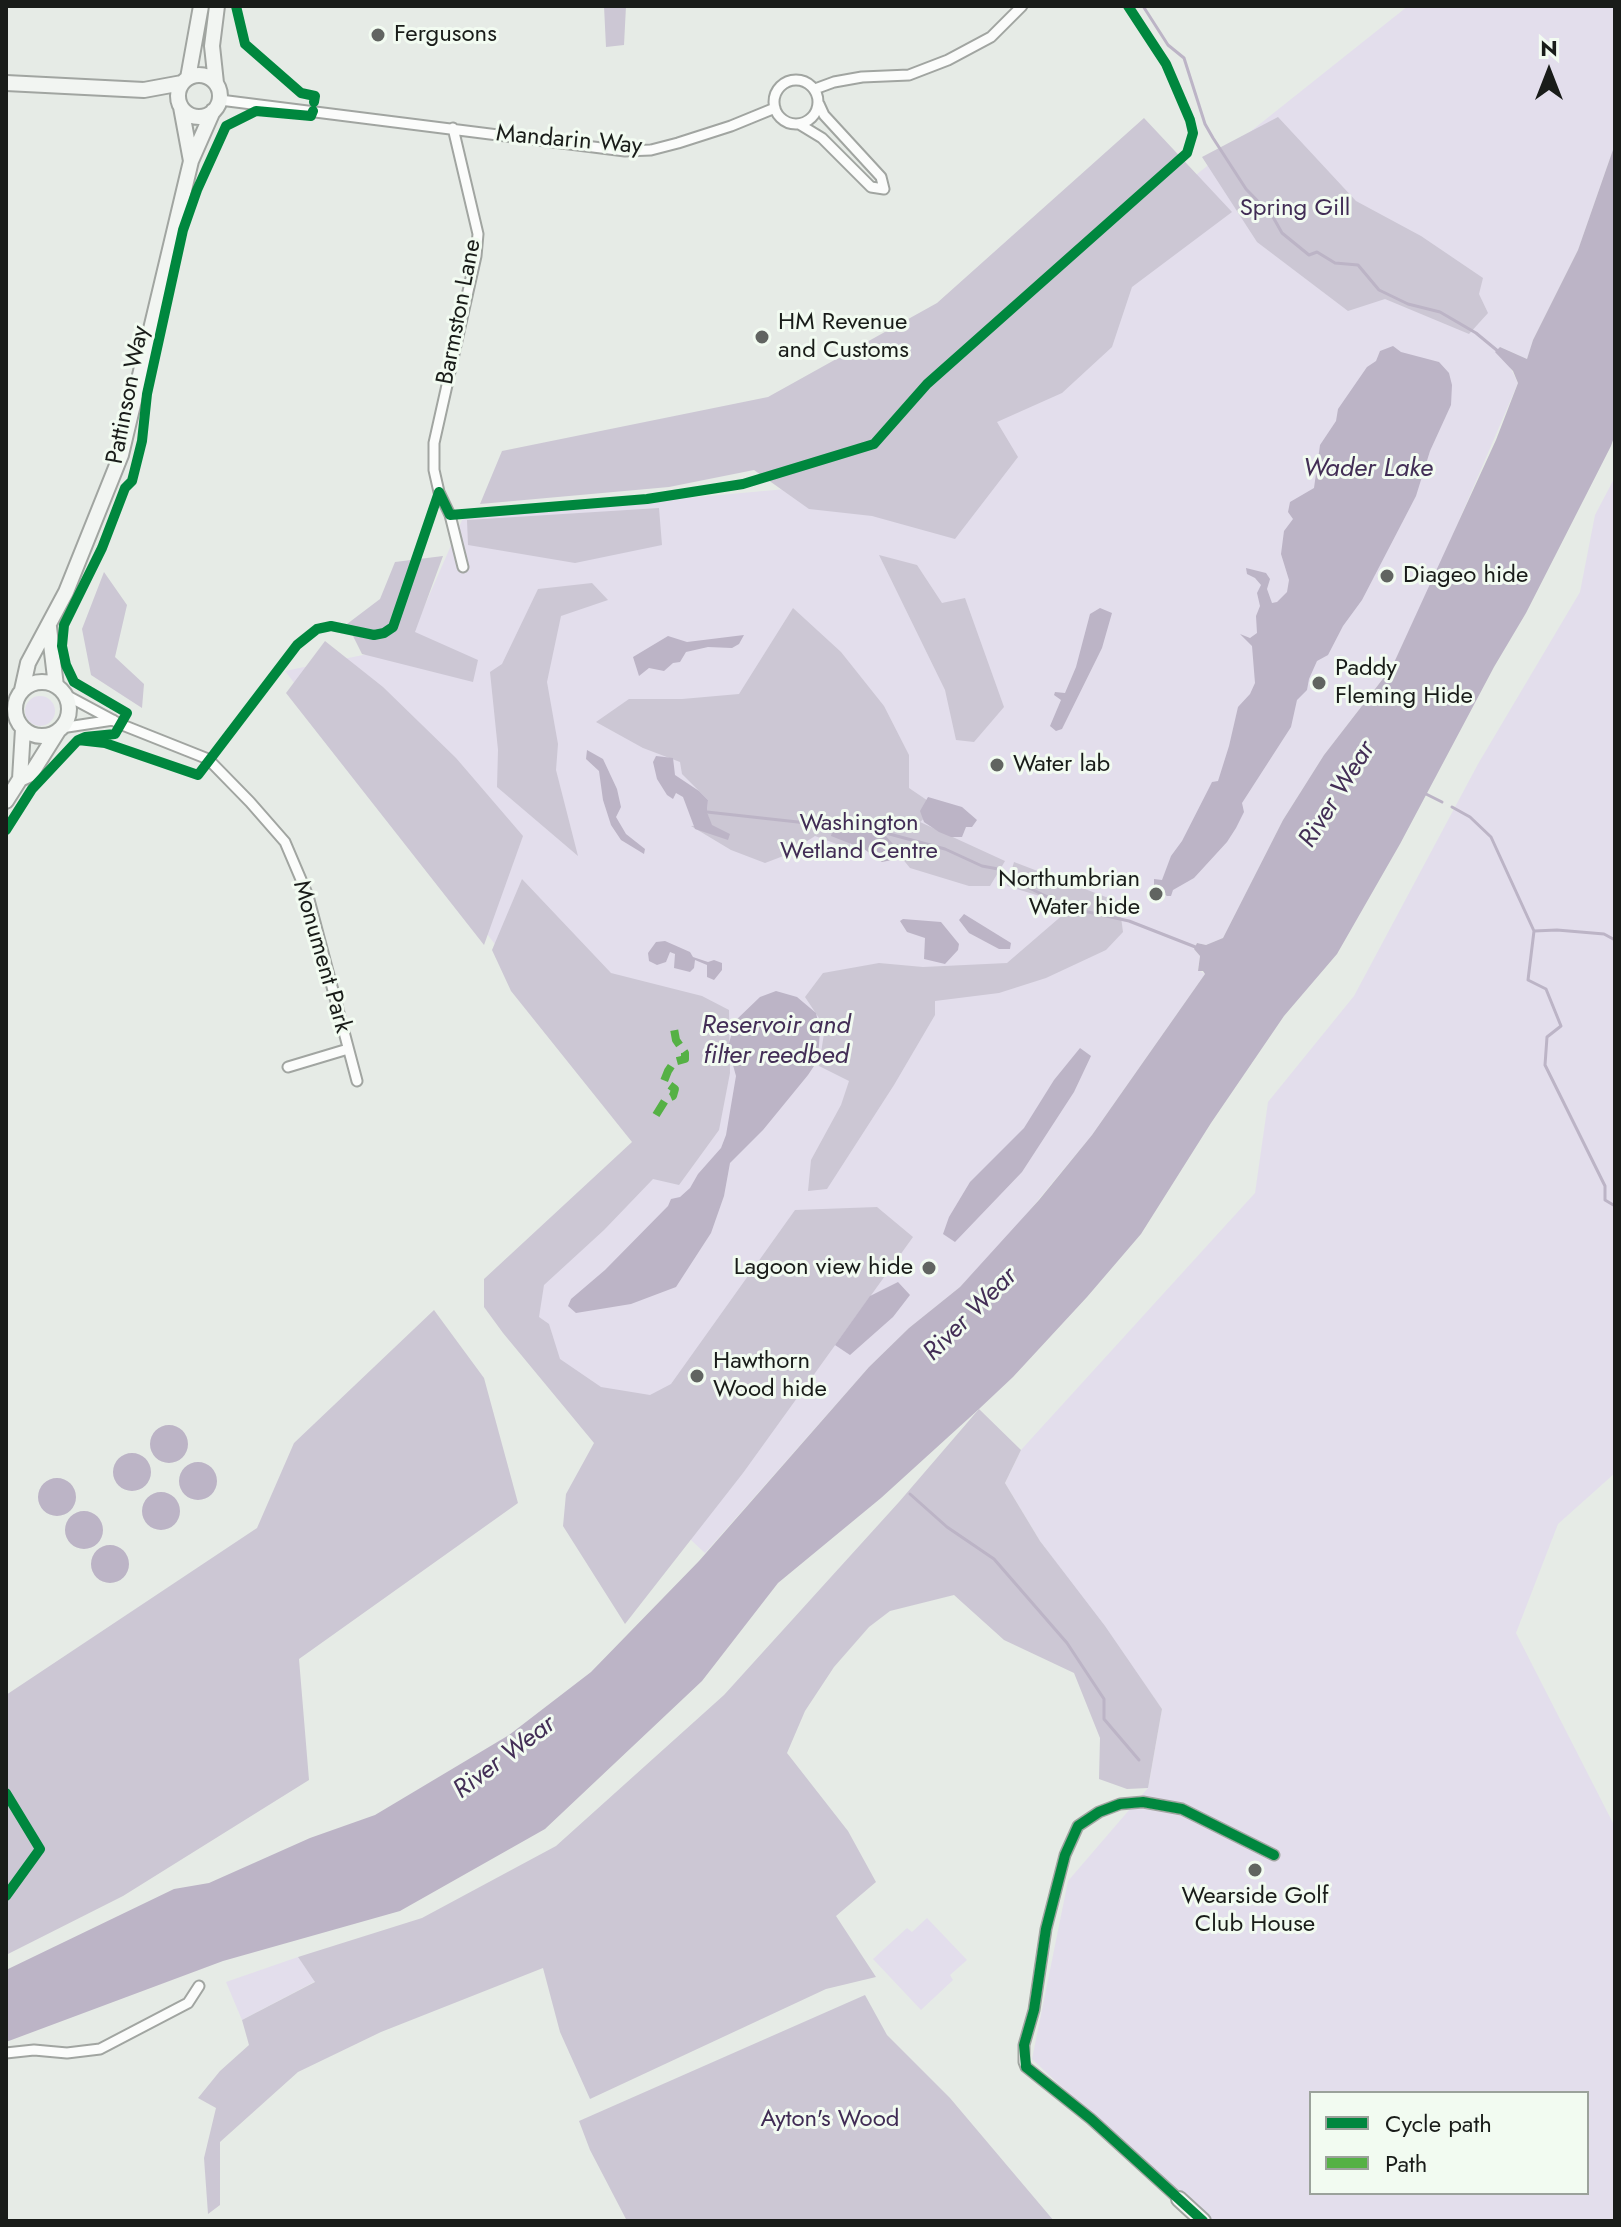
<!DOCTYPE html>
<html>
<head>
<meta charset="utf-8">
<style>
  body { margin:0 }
  #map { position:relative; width:1621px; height:2227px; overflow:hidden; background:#e6ebe6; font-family:Jost,sans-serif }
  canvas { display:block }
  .frame { position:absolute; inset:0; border:8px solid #191c19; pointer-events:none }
  .legend { position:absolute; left:1309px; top:2091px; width:280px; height:104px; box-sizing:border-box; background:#f2fbf1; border:2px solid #9ba29b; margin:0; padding:10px 14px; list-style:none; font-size:24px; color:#191c19 }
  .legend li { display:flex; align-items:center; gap:16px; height:40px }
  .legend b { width:40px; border:2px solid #9ba29b }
  .north { position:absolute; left:1509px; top:32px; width:80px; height:80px; -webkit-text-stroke:6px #f2fbf1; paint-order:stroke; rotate:0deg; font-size:22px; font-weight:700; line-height:32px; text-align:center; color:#191c19 }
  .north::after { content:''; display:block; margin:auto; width:28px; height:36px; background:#191c19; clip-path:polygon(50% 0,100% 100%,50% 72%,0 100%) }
</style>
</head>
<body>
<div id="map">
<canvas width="1621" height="2227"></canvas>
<div class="frame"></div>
<ul class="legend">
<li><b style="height:10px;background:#00873e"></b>Cycle path</li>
<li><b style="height:10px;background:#55b145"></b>Path</li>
</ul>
<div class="north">N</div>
</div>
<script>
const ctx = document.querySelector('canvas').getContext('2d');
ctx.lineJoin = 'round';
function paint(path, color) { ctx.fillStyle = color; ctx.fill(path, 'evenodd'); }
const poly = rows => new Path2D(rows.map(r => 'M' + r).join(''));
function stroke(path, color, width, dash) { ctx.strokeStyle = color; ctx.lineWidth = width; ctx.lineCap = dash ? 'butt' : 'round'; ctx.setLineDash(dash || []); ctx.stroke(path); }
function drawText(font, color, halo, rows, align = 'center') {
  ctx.font = font + ' Jost,sans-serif'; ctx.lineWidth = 6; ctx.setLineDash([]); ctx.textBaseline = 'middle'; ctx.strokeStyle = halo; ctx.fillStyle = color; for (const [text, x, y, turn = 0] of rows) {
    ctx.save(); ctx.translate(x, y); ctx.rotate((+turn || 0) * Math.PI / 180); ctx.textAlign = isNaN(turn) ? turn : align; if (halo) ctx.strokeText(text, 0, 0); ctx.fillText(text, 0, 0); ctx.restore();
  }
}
const green = poly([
  [1408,6,1611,6,1615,9,1615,144,1578,250,1533,340,1527,359,1500,347,1518,383,1440,565,1392,667,1324,755,1283,820,1223,938,1206,945,1197,943,1194,949,1200,956,1198,970,1205,974,1092,1135,1005,1240,960,1287,909,1328,869,1367,705,1553,651,1503,491,1313,650,1146,285,671,407,646,463,518,864,482,1182,186],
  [1615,477,1615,1473,1558,1524,1516,1633,1615,1827,1615,2221,1211,2221,1159,2178,1032,2059,1068,1881,1148,1788,1162,1709,1040,1541,1005,1483,1021,1450,1255,1193,1268,1102,1354,996,1478,764,1580,592,1595,515],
  [1311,2093,1587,2093,1587,2193,1311,2193],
  '25 711a15 15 0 1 1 30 0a15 15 0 1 1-30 0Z',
  [927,1918,967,1960,950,1975,953,1980,921,2010,873,1959,907,1928,912,1932],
  [298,1957,316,1981,242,2020,226,1982]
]);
const forest = poly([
  [604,6,626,6,624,45,606,47],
  [1278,117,1356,201,1421,236,1483,278,1479,294,1488,313,1469,334,1385,299,1348,311,1257,242,1202,157],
  [1144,118,1232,212,1132,287,1112,347,1062,393,997,422,1018,457,955,539,872,516,809,509,754,470,669,487,480,504,502,451,768,397,937,303],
  [659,508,662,545,575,563,468,545,467,520],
  [879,555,917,565,942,603,965,598,1004,707,974,742,956,740,945,690],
  [443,556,415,632,478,660,473,682,362,654,347,624,380,599,395,562],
  [104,572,127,605,115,657,144,684,142,708,91,675,82,629],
  [592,583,608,600,561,616,547,682,558,744,556,770,578,856,497,787,498,750,490,672,502,664,538,589],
  [793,608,841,652,884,706,909,755,909,788,937,807,920,822,1005,861,990,886,969,886,910,868,892,846,869,829,840,827,850,841,850,849,815,836,786,855,765,863,731,850,691,826,711,825,707,812,708,800,682,774,680,762,643,748,596,722,629,699,682,699,739,694],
  [325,641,383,687,456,758,523,836,484,945,286,693],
  [1014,862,1119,902,1123,932,1106,950,1046,978,999,993,935,1001,935,1015,894,1085,827,1189,808,1191,811,1160,841,1105,849,1081,819,1066,825,1027,805,997,823,973,879,963,923,967,1007,963,1065,913,1069,905,1007,886],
  [522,879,611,973,702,996,729,1010,730,1073,719,1130,679,1185,653,1179,604,1230,544,1285,539,1317,549,1324,560,1359,601,1387,650,1395,671,1384,795,1210,877,1207,913,1237,743,1473,625,1624,563,1526,566,1494,594,1443,503,1333,484,1307,484,1279,632,1142,511,991,492,950],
  [434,1310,484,1378,518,1503,299,1659,309,1780,123,1896,6,1955,6,1695,257,1528,294,1443],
  [979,1409,1021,1450,1005,1483,1040,1541,1105,1626,1162,1709,1148,1788,1127,1789,1099,1779,1100,1738,1074,1673,1004,1640,954,1595,890,1611,869,1627,834,1667,805,1711,787,1753,848,1831,876,1882,836,1916,876,1977,826,1989,590,2099,560,2032,543,1968,381,2032,298,2072,220,2142,220,2205,208,2214,204,2158,216,2108,198,2098,220,2071,249,2045,242,2020,315,1982,298,1957,422,1918,556,1846,724,1695,899,1502],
  [865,1995,887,2035,950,2098,1054,2221,627,2221,590,2150,579,2121]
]);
const water = poly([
  [1615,144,1615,434,1611,446,1526,613,1494,667,1400,844,1337,954,1284,1016,1211,1123,1141,1234,1087,1297,1013,1377,979,1409,881,1498,778,1583,702,1681,545,1829,400,1911,223,1961,6,2042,6,1970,174,1889,209,1883,310,1838,375,1815,509,1735,591,1672,699,1561,869,1367,909,1328,960,1287,1039,1200,1092,1135,1205,974,1203,971,1198,971,1200,956,1194,949,1197,943,1206,945,1223,938,1283,820,1324,755,1392,667,1496,440,1518,383,1513,371,1495,352,1500,347,1527,359,1533,340,1578,250],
  [1393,346,1401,352,1439,362,1449,373,1452,385,1451,405,1430,451,1416,496,1362,600,1343,626,1328,655,1317,661,1309,679,1307,690,1297,700,1291,727,1242,803,1244,812,1236,828,1227,842,1194,878,1173,890,1171,896,1167,896,1154,886,1154,879,1162,880,1171,856,1182,841,1208,790,1212,782,1218,781,1229,746,1238,707,1250,694,1255,683,1252,646,1240,634,1250,638,1257,633,1256,616,1260,606,1257,593,1261,585,1255,578,1247,574,1246,568,1266,573,1270,579,1267,589,1272,603,1277,602,1287,592,1289,580,1281,554,1284,531,1293,519,1288,512,1290,502,1314,488,1320,445,1336,421,1338,409,1367,367,1376,361,1380,351],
  [1100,608,1112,613,1102,648,1062,729,1056,731,1050,726,1061,700,1054,695,1055,692,1065,693,1076,667,1090,614],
  [744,635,739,644,732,648,708,647,686,652,680,662,673,663,664,671,649,668,639,676,633,657,668,636,687,642],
  [587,750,603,759,617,789,621,807,616,817,626,834,645,849,644,854,621,840,611,825,603,800,599,771,586,759],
  [656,756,673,758,675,775,699,791,708,800,707,812,712,825,730,834,728,840,695,829,683,797,676,793,673,799,667,795,657,779,653,762],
  [928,797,962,807,977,820,972,827,966,827,962,837,951,837,939,832,924,822,920,811],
  [836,818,856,829,869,827,882,832,893,844,898,844,892,860,882,862,864,849,831,836],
  [964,914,1011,943,1010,949,999,949,969,933,959,920],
  [903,919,941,922,959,944,958,950,945,964,924,959,925,938,907,932,900,921],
  [665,941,690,952,693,957,708,962,714,960,722,963,722,970,714,980,707,977,707,965,695,960,694,968,690,972,674,968,675,954,670,952,666,962,657,965,649,961,648,953,656,942],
  [776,991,797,997,816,1013,820,1030,818,1060,808,1075,763,1130,730,1163,724,1196,711,1233,676,1287,631,1304,576,1313,568,1306,571,1299,605,1270,668,1206,671,1199,680,1197,690,1188,698,1174,721,1148,726,1135,736,1076,728,1047,735,1021,760,997],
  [1080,1048,1091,1056,1074,1092,1022,1172,955,1242,943,1234,949,1217,970,1182,1024,1128,1054,1080],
  [898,1282,910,1295,893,1317,850,1355,835,1345,870,1296],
  '150 1444a19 19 0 1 1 38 0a19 19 0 1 1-38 0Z',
  '113 1472a19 19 0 1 1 38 0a19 19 0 1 1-38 0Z',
  '179 1481a19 19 0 1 1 38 0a19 19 0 1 1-38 0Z',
  '38 1497a19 19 0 1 1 38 0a19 19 0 1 1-38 0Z',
  '142 1511a19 19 0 1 1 38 0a19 19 0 1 1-38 0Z',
  '65 1530a19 19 0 1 1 38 0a19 19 0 1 1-38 0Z',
  '91 1564a19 19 0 1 1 38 0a19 19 0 1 1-38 0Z'
]);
const stream = poly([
  [1143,6,1168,45,1184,58,1205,124,1213,138,1246,189,1273,217,1282,233,1309,255,1317,252,1335,263,1358,265,1379,290,1408,304,1440,312,1476,333,1499,352],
  [1424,793,1442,802],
  [1452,807,1470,817,1491,837,1534,931,1528,980,1546,989,1561,1026,1547,1037,1545,1065,1605,1186,1605,1200,1615,1206],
  [707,812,834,826],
  [882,832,945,849,982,866,998,869],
  [1011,879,1070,908,1129,921,1198,948],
  [1534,931,1557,930,1604,934,1615,940],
  [910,1494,947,1527,994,1559,1067,1643,1104,1699,1104,1719,1139,1760]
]);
const street = poly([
  '774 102a22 22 0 1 1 44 0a22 22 0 1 1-44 0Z',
  [815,89,834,82,862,77,909,75,948,60,991,37,1022,6],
  [220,100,625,151,651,150,678,143,731,126,775,108],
  [799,124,822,138,871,187,884,189,881,177,824,115,819,104],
  [453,128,478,234,476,256,434,443,434,470,439,492,450,515,463,567],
  [64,694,120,724,208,759,250,802,285,842,308,896,357,1081],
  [61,728,113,720],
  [288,1067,348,1049],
  [6,2053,34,2050,67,2053,100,2049,188,2003,199,1986],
  [1179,2199,1091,2119,1026,2067,1024,2062,1024,2045,1034,2010,1046,1929,1065,1855,1078,1826,1099,1812,1120,1804,1143,1802,1182,1809,1274,1855]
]);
const secondary = poly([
  '178 96a21 21 0 1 1 42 0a21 21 0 1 1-42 0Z',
  [188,78,201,6],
  [6,83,144,90,182,83],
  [216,83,212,46,217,6],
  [181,107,191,161],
  [49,627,56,686],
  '15 709a27 27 0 1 1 54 0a27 27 0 1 1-54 0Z',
  [22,690,28,663,66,592,121,455,191,161,213,111],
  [20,779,31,774,58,731],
  [6,801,20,779,23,729],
  [1179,2199,1203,2221]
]);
const quiet = poly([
  [656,1115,666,1099,673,1096,675,1089,664,1081,668,1071,674,1062,685,1059,685,1053,676,1040,674,1029]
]);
const cycleway = poly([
  [236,6,245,44,301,93,315,96,314,102],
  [439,492,450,515,647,499,743,484,874,444,927,384,1187,153,1193,133,1190,120,1166,64,1128,6],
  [78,740,85,737,115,734,127,713,74,682,66,665,62,646,64,625,102,548,125,488,132,481,142,441,147,394,183,230,197,190,226,126,256,111,311,116,313,111],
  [6,830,32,789,78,740,105,743,198,775,297,645,317,629,331,626,374,635,384,633,393,627,439,492],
  [6,1793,40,1849,6,1896],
  [1203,2221,1091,2119,1026,2067,1024,2045,1034,2010,1046,1929,1065,1855,1078,1826,1099,1812,1120,1804,1143,1802,1182,1809,1274,1855]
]);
const markers = [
  [378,35,8,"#616461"],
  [762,337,8,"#616461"],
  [1387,576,8,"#616461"],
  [1319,683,8,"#616461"],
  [997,765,8,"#616461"],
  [1156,894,8,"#616461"],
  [929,1268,8,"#616461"],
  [697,1376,8,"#616461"],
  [1255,1870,8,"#616461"]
];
const poiNames = [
  ["Fergusons",394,35],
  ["HM Revenue",778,323],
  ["and Customs",778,351],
  ["Diageo hide",1403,576],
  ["Paddy",1335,669],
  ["Fleming Hide",1335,697],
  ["Water lab",1013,765],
  ["Northumbrian",1140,880,"right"],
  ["Water hide",1140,908,"right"],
  ["Lagoon view hide",913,1268,"right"],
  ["Hawthorn",713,1362],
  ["Wood hide",713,1390],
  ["Wearside Golf",1255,1897,"center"],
  ["Club House",1255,1925,"center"]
];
const streetNames = [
  ["Mandarin Way",569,141,5],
  ["Barmston Lane",460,312,-79],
  ["Pattinson Way",129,395,-79],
  ["Monument Park",321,957,74]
];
const parkNames = [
  ["Spring Gill",1295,209],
  ["Washington",859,824],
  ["Wetland Centre",859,852],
  ["Ayton's Wood",830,2120]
];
const waterNames = [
  ["Wader Lake",1368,470],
  ["River Wear",1338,795,-58],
  ["Reservoir and",776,1027],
  ["filter reedbed",776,1057],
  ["River Wear",971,1315,-45],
  ["River Wear",505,1758,-37]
];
paint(green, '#e3deec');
paint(forest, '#ccc7d4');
paint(water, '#bcb4c6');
stroke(stream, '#bcb4c6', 3);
stroke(street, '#a1a5a1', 13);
stroke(secondary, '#a1a5a1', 18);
stroke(street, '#fbfcfb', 9);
stroke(secondary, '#f2f5f2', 14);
stroke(quiet, '#55b145', 8, [16, 8]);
stroke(cycleway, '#00873e', 10);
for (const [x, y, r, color] of markers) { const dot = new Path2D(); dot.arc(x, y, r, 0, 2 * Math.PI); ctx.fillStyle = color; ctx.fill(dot); stroke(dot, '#f2fbf1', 3); }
drawText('24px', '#191c19', '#f2fbf1', poiNames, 'left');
drawText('24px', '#191c19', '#f2fbf1', streetNames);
drawText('24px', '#412c55', '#f2fbf1', parkNames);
drawText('italic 26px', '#432e56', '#f2fbf1', waterNames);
</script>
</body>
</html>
